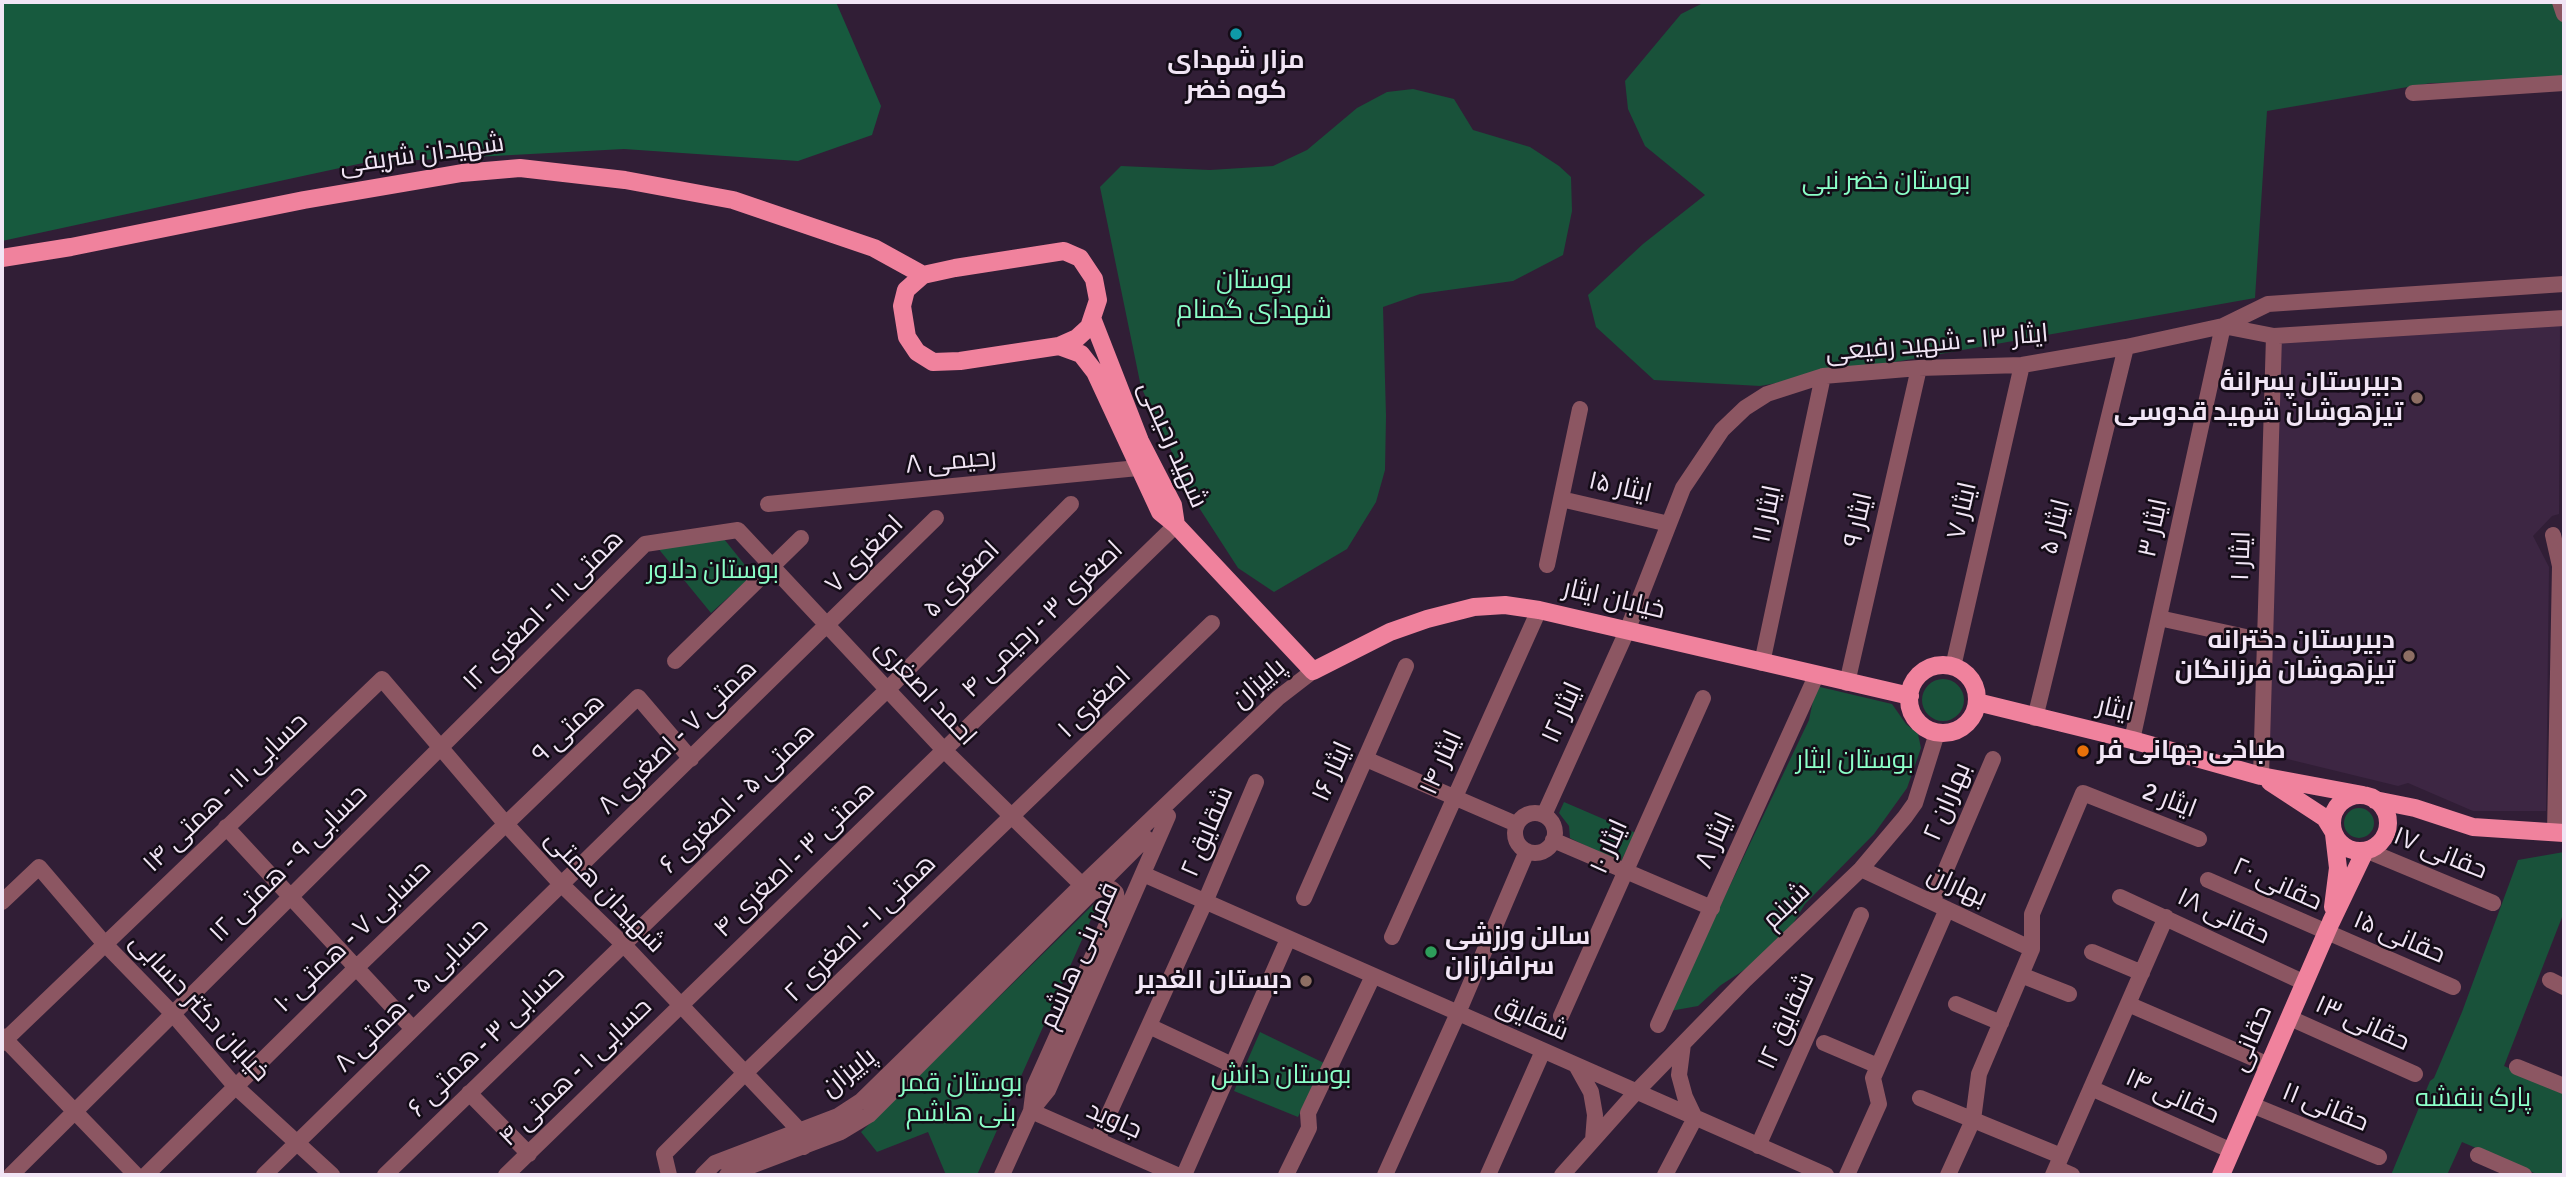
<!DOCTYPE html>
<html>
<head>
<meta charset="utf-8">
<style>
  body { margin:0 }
  #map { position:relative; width:2566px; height:1177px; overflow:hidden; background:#311e36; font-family:Signika,sans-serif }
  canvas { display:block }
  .frame { position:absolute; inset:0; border:4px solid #f1e5f5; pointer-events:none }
</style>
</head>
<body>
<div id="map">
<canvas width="2566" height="1177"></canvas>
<div class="frame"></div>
</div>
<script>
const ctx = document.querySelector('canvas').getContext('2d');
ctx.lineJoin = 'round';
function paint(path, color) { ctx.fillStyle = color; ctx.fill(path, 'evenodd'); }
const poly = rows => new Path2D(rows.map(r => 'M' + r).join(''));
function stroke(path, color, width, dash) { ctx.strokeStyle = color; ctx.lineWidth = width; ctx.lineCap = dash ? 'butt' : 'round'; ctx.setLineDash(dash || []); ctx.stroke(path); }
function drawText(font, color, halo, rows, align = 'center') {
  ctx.font = font + ' Signika,Cairo,sans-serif'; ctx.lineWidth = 5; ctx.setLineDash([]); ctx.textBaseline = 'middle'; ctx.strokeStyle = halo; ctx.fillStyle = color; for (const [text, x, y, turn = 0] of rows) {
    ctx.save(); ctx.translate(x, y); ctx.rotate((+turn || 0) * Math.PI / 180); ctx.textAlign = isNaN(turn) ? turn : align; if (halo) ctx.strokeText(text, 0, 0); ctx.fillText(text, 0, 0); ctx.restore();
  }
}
const built = poly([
  [2560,325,2559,514,2552,516,2533,536,2549,567,2546,811,2473,811,2408,783,2398,786,2275,756,2269,746,2275,341]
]);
const green = poly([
  [1705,2,2564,2,2564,81,2431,83,2267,111,2255,298,1760,386,1654,380,1596,327,1588,295,1643,244,1705,195,1645,146,1628,109,1625,81,1681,14],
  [1413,89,1454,99,1473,130,1530,147,1559,166,1571,177,1572,211,1563,255,1513,281,1420,294,1383,307,1386,416,1385,470,1376,502,1347,549,1274,592,1238,568,1196,503,1141,387,1100,187,1121,166,1210,170,1273,166,1307,150,1357,108,1387,92],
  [724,539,753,575,711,613,657,547],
  '1922 700a21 21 0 1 1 42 0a21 21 0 1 1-42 0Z',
  [1816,686,1892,704,1906,724,1918,734,1921,748,1907,788,1874,834,1805,904,1778,948,1721,985,1698,1006,1670,1011,1809,720],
  [1564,802,1636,833,1620,863,1570,838,1569,826,1559,813],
  '2344 823a15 15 0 1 1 30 0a15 15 0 1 1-30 0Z',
  [2564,852,2564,912,2504,1066,2564,1091,2564,1175,2539,1175,2462,1142,2447,1175,2391,1175,2430,1081,2434,1078,2462,1012,2518,860],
  [1101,897,977,1175,946,1175,928,1132,877,1152,861,1132],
  [1260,1032,1324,1063,1298,1117,1234,1091]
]);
const forest = poly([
  [2,2,836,2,881,106,872,135,798,161,624,149,363,163,2,241]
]);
const minor = poly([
  [2560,2,2564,14],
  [2413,93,2564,83],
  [2223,326,2274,336,2564,318],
  [1561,499,1669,524],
  [768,504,1138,468],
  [2553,535,2560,566,2555,833],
  [1547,565,1580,409],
  [2159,618,2264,641],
  [675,661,801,538],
  [1762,663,1823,376],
  [1953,667,2022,365],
  [1847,683,1919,368],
  [2035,718,2126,347],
  [2132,740,2223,326],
  [1366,759,1516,824],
  [2261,776,2274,336],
  '1515 833a20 20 0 1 1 40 0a20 20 0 1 1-40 0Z',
  [1544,815,1627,631,1683,488,1722,430,1745,408,1767,394,1823,376,1919,368,2022,365,2126,347,2223,326,2268,304,2564,284],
  [226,827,413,1029],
  [1553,840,1712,908],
  [2368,851,2493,903],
  [1861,869,2032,949],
  [1143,874,1826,1175],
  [2208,880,2453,987],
  [2120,897,2305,983],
  [1304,898,1406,666],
  [2,902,39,867,104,943,172,1013,235,1086,332,1175],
  [1932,902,1993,759],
  [1392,937,1539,610],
  [2092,952,2142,973],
  [2021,975,2069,994],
  [2550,980,2564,987],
  [1956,1004,2001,1023],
  [2128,1004,2269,1065],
  [1561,1016,1703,698],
  [2290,1018,2415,1074],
  [1658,1025,1816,676],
  [1149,1026,1232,1065],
  [2,1036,136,1175],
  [2,1043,382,679,505,823,561,884,623,944,800,1131,804,1147],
  [1824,1043,1878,1066],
  [1576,1065,1591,1092,1595,1115,1593,1140],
  [2517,1067,2564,1086],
  [2091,1088,2232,1151],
  [469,1093,529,1154],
  [1920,1098,2061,1156],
  [2252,1105,2379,1157],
  [1031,1111,1034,1087,1117,902,1116,893,1112,889,1103,888,1093,892],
  [1031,1111,1177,1175],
  [1097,1140,1205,902,1256,782],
  [1758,1146,1861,915],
  [2478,1155,2524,1175],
  [2056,1168,2072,1175],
  [11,1175,645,544,738,530,944,750,1082,885],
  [146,1175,356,968,638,697,691,759],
  [264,1175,936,518],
  [385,1175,887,690,1071,504],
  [506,1175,1176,525],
  [669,1175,664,1154,744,1074,1212,623],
  [703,1175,715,1163,838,1116,861,1101,1082,885,1278,698,1313,671],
  [727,1175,841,1132,869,1115,1146,838],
  [1002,1175,1031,1111,1048,1090,1168,816],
  [1184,1175,1288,939],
  [1286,1175,1309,1128,1308,1113,1373,976],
  [1385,1175,1458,1013,1527,851],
  [1488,1175,1543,1051],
  [1562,1175,1636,1092,1745,980,1861,869,1905,817,1915,803,1937,733],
  [1665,1175,1695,1118,1685,1097,1679,1075,1683,1044],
  [1847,1175,1879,1104,1873,1078,1947,909],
  [1948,1175,1973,1120,1979,1074,2032,949,2032,914,2083,793,2199,839],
  [2053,1175,2166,917]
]);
const major = poly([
  [1064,251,1080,258,1094,279,1098,300,1089,327,1077,338,1059,346,960,361,933,362,917,352,907,337,902,306,906,290,923,275,955,268,1064,251],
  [2,258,71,247,304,200,462,173,520,168,625,180,733,200,874,248,923,275],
  [1092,318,1140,441,1173,505,1176,525],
  [1059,346,1081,354,1095,372,1160,512,1176,525,1313,671,1390,632,1427,619,1474,607,1505,605,1539,610,1910,696],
  '1909 699a34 34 0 1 1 68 0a34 34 0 1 1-68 0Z',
  [1977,702,2132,740,2261,776,2363,795],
  [2270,782,2325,818,2333,831],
  '2332 823a28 28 0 1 1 56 0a28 28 0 1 1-56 0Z',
  [2375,800,2415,808,2473,827,2564,833],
  [2333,907,2338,868,2334,834],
  [2221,1175,2331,922,2365,851]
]);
const markers = [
  [1236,34,7,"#0f9aa8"],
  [2417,398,7,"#8d6e63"],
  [2409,656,7,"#8d6e63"],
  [2083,751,7,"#e8710a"],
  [1431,952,7,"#2e9e5b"],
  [1306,981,7,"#8d6e63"]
];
const poiNames = [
  ["مزار شهدای",1236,61,"center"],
  ["کوه خضر",1236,91,"center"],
  ["دبیرستان پسرانهٔ",2403,383],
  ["تیزهوشان شهید قدوسی",2403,413],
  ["دبیرستان دخترانه",2395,641],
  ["تیزهوشان فرزانگان",2395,671],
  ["طباخی جهانی فر",2097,751,"left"],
  ["سالن ورزشی",1445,937,"left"],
  ["سرافرازان",1445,967,"left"],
  ["دبستان الغدیر",1292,981]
];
const streetNames = [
  ["شهیدان شریفی",422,155,-8],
  ["ایثار ۱۳ - شهید رفیعی",1937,344,-5],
  ["شهید رحیمی",1172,445,66],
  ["رحیمی ۸",951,462,-5],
  ["ایثار ۱۵",1620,488,13],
  ["ایثار ۷",1963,511,-77],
  ["ایثار ۱۱",1768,514,-78],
  ["ایثار ۹",1859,520,-77],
  ["ایثار ۵",2056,527,-76],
  ["ایثار ۳",2154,528,-78],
  ["اصغری ۷",865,555,-45],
  ["ایثار ۱",2242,556,-88],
  ["اصغری ۵",962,580,-45],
  ["خیابان ایثار",1614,600,13],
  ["همتی ۱۱ - اصغری ۱۲",544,611,-45],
  ["اصغری ۳ - رحیمی ۴",1043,620,-44],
  ["پاییزان",1259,684,-41],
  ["احمد اصغری",925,693,47],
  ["اصغری ۱",1095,703,-44],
  ["ایثار",2115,710,13],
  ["ایثار ۱۲",1563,713,-66],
  ["همتی ۹",569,729,-43],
  ["همتی ۷ - اصغری ۸",678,738,-44],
  ["ایثار ۱۴",1442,763,-66],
  ["ایثار ۱۶",1333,772,-66],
  ["حسابی ۱۱ - همتی ۱۴",226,793,-44],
  ["همتی ۵ - اصغری ۶",738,799,-44],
  ["ایثار 2",2169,801,21],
  ["بهاران ۲",1948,802,-67],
  ["شقایق ۲",1208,832,-67],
  ["ایثار ۸",1715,841,-66],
  ["ایثار ۱۰",1610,847,-66],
  ["حقانی ۱۷",2440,854,22],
  ["همتی ۳ - اصغری ۴",795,860,-44],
  ["حسابی ۹ - همتی ۱۲",289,864,-45],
  ["حقانی ۲۰",2277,885,24],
  ["بهاران",1957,887,25],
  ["شهیدان همتی",604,892,46],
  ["شبنم",1787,906,-44],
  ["حقانی ۱۸",2223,917,25],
  ["همتی ۱ - اصغری ۲",861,929,-44],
  ["حسابی ۷ - همتی ۱۰",353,937,-44],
  ["حقانی ۱۵",2399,938,23],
  ["قمر بنی هاشم",1080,956,-66],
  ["حسابی ۵ - همتی ۸",412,996,-45],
  ["خیابان دکتر حسابی",199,1008,47],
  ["شقایق",1532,1019,24],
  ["شقایق ۱۲",1787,1021,-66],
  ["حقانی ۱۳",2362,1024,24],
  ["حقانی",2252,1039,-67],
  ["حسابی ۳ - همتی ۶",487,1042,-44],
  ["حسابی ۱ - همتی ۴",576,1073,-44],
  ["پاییزان",849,1073,-39],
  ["حقانی ۱۴",2172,1097,24],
  ["حقانی ۱۱",2325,1108,22],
  ["جاوید",1114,1121,24]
];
const parkNames = [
  ["بوستان خضر نبی",1886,182],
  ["بوستان",1254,281],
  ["شهدای گمنام",1254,311],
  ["بوستان دلاور",713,571],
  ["بوستان ایثار",1855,761],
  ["بوستان دانش",1281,1076],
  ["بوستان قمر",961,1084],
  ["بنی هاشم",961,1114],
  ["پارک بنفشه",2473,1099]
];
paint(built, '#3d2643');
paint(green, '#19523a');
paint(forest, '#175a3e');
stroke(minor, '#8c5662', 16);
stroke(major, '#f0829d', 18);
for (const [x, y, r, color] of markers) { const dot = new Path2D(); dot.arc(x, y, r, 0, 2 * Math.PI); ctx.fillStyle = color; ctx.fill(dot); stroke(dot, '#140c17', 2.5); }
drawText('bold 26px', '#f1e5f5', '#140c17', poiNames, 'right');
drawText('26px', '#f1e5f5', '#140c17', streetNames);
drawText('26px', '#8bffc8', '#140c17', parkNames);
</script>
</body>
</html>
